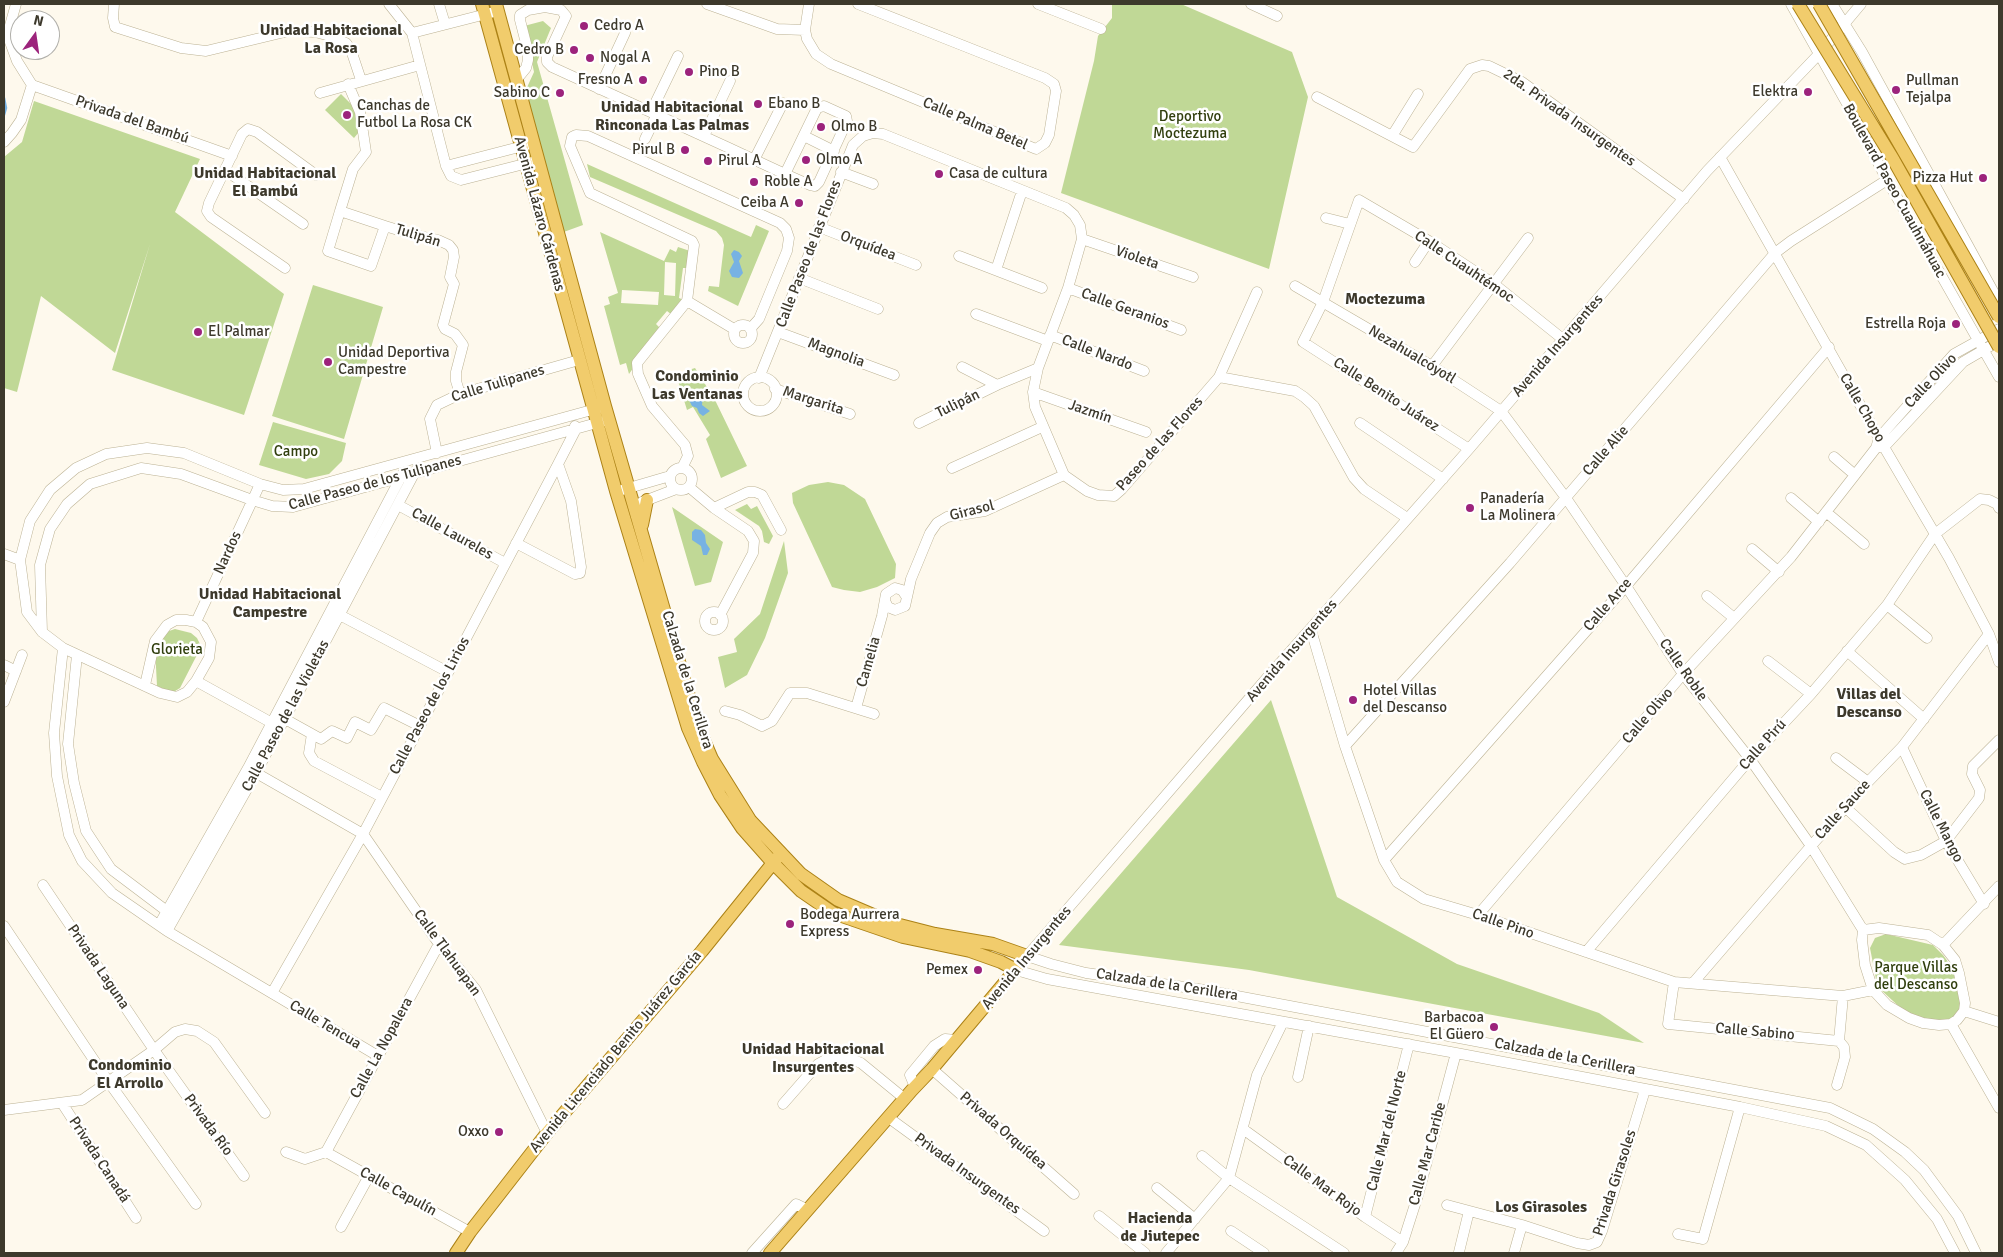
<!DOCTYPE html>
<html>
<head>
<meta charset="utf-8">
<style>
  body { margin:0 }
  #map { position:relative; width:2003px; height:1257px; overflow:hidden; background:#fef9ed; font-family:Signika,sans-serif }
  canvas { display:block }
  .frame { position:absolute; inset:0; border:5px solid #3d392c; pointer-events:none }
  .north { position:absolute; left:10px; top:10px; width:50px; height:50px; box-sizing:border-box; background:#fff; border:1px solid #b1b0ab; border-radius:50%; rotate:14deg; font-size:14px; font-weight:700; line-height:20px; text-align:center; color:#3d392c }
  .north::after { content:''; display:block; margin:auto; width:18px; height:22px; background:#9c237c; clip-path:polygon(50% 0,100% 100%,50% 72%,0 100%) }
</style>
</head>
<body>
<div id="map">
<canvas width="2003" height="1257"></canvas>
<div class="frame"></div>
<div class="north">N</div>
</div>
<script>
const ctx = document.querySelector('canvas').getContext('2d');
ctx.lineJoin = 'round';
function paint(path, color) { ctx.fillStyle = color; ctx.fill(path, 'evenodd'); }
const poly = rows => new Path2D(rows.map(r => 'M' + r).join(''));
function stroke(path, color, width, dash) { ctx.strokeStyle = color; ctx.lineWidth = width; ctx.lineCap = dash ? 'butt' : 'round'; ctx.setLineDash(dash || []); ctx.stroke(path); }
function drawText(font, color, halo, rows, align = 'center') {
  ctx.font = font + ' Signika,sans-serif'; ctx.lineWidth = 5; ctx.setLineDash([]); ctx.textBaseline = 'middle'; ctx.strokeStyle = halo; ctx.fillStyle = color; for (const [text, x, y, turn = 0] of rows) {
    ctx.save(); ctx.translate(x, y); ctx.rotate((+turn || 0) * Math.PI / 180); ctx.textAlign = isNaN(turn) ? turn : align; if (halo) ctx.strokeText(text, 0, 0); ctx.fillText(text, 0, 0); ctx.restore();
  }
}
const green = poly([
  [1112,4,1181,4,1292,52,1308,97,1269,269,1061,193,1094,61,1098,36,1112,18],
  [543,21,551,28,537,62,583,225,561,233,524,94,534,72,524,26],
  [341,94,368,121,354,138,325,110],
  [34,101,200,159,175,212,284,294,244,415,112,370,150,244,115,353,41,296,17,392,4,388,4,157,22,142],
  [587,164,751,237,756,225,769,231,738,306,708,291,709,286,719,287,724,245,722,238,716,231,590,177],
  [600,232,664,261,670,249,676,252,678,247,690,251,688,268,683,268,679,298,684,300,672,315,667,311,656,324,661,329,629,374,626,363,620,365,604,306,610,304,608,297,618,293],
  [665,262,676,263,675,296,664,295],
  [622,290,659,292,658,305,621,303],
  [313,285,383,307,344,439,272,416],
  [695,368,715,400,747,466,721,478,706,439,710,435,693,407,687,410,676,374],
  [273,422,346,443,342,461,329,474,306,479,259,465],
  [828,482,844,485,865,499,896,564,895,578,877,587,860,592,844,590,832,587,793,503,792,493,809,485],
  [747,504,751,509,757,506,773,536,769,544,764,542,762,531,759,526,735,510],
  [672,507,723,542,711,582,695,586],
  [784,541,788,573,765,638,747,675,725,688,718,657,737,652,734,639,760,614],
  [175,629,191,633,197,638,200,644,199,651,180,688,172,693,157,686,155,648,166,632],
  [1271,700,1337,897,1457,964,1599,1013,1644,1043,1249,970,1059,945],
  [1886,934,1933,945,1943,955,1951,966,1963,1002,1962,1008,1953,1020,1930,1021,1904,1011,1881,990,1876,979,1870,948,1875,938]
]);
const water = poly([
  [734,250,739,252,742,256,739,261,743,273,739,278,732,277,729,271,734,262,731,254],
  [699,391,703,395,702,405,710,411,703,416,699,413,697,408,692,406,689,400,691,393],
  [695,529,701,530,705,535,706,543,710,549,707,555,703,555,701,546,692,540,692,532]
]);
const stream = poly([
  [4,98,6,108,4,115]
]);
const minor = poly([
  [114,4,113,18,115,27,181,48,206,51,289,31,315,32,330,36,346,43,351,50,361,80],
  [389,4,412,33,446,166,451,176,461,180,532,162],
  [439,4,445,24],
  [707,4,777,29,805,30],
  [809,4,805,30,807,39,816,54,831,64,1036,149,1045,143,1049,135,1056,91,1054,84,1045,78,858,4],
  [1038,4,1101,29],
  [1251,4,1277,16],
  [1791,4,1850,109,1887,180,1999,377],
  [1832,4,1862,52,1999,302],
  [1861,4,1819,54,1707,171,1469,449,1266,679,1027,956,1051,964,1086,973,1205,990,1830,1108,1873,1129,1905,1152,1924,1170,1958,1216,1976,1253],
  [412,33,498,11],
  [517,79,526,68,528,60,528,51,520,20,520,15,528,10,545,7,561,10,566,16,547,57,547,62,552,67,727,147,785,174,810,185,815,186,819,182,847,121,846,116,824,106,817,108,785,174],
  [348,84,360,112,366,152,353,169,340,211,385,226],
  [32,85,232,156],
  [599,89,625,33],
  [320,93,420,65],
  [1317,97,1413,147,1470,69,1482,65,1489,66,1522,82,1684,199],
  [651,112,678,56],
  [704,136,730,81],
  [804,136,834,151],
  [1392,136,1418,94],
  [645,139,657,114],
  [4,142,12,133,21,120,32,85,17,61,10,42,9,29,16,4],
  [1720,157,1884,447,1949,558,1989,634,1999,662],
  [754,160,783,103],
  [446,166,527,145],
  [225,170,303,224],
  [841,172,873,184],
  [340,211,328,251,371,266,385,226,411,234,438,240,449,245,453,250,454,257,450,277,454,284,443,325,445,329,455,334,463,345,456,372,456,381,460,394],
  [1326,218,1350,224],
  [819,227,916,265],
  [1082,239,1193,277],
  [959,256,1042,288],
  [1415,262,1429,241],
  [285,268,211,217,207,211,209,203,242,134,248,129,257,132,316,175],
  [996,270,1022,191],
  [799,278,878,309],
  [1295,286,1432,366,1501,411,1566,498,1626,586,1683,674,1750,759,1811,846,1863,930],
  [1068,288,1181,330],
  [687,301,734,329],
  [976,314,1048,341],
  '734 334a9 9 0 1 1 18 0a9 9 0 1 1-18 0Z',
  [778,332,894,375],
  [1050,335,1144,371],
  [1432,366,1528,238],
  [962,367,997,385],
  [1219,377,1295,391,1304,397,1314,406,1354,478,1364,489,1407,518],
  '743 394a17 17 0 1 1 34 0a17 17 0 1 1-34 0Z',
  [759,378,853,145,863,136,873,133,883,134,1066,208,1074,215,1080,225,1082,239,1068,288,1038,368,1033,392,1035,407,1064,475,1087,491,1098,495,1114,496,1122,489,1219,377,1257,292],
  [775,389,850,414],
  [1033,392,1146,432],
  [919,423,997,385,1038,368],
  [1360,423,1443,479],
  [1879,447,1884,447,1963,362,1999,341],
  [1469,449,1303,342,1323,302,1359,200,1429,241,1494,284,1564,340],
  [437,453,430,419,437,405,460,394,579,360],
  [1834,457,1855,475],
  [682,468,688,456,685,445,652,406,638,374,637,363,687,301,694,245,692,241,590,193,570,146,572,137,576,135,588,136,780,223,786,229,789,238,787,251,759,319,750,329],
  [952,468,1042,427],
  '670 479a11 11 0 1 1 22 0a11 11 0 1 1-22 0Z',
  [689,487,714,508,748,531,754,541,753,553,720,615],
  [622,490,670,476],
  [1791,498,1819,522],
  [642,502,676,489],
  [398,505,505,563],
  [714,508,748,492,755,492,762,495,781,530],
  [1826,512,1864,544],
  [516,543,575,574,580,573,581,567,571,501,558,464],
  [1752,549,1779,572],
  [4,554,20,560],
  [1707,596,1734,618],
  [885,601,888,607,895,610,905,606,911,579,930,533,937,523,947,517,985,511,1064,475],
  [1887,605,1927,638],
  [334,612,448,672],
  '705 621a9 9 0 1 1 18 0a9 9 0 1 1-18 0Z',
  [196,622,260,484],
  [1311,630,1345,746,1384,860,1397,882,1424,899,1478,915,1674,982,1843,996,1873,990],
  [42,632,40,565,50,529,67,504,90,484,141,468,181,474,252,500,272,506,293,507,604,421],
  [63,648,54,733,57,776,69,835,82,861,112,893,167,931,378,1056],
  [1847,651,1924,719],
  [77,655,68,744,74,783,86,831,111,869,172,915],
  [1768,661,1811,694],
  [4,665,16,671],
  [196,681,272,723],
  [145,685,155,641,167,625,176,620,186,620,196,622,203,627,211,642,209,658,196,681,187,692,177,697,160,693,63,648,42,632,27,612,20,560,30,521,50,490,76,468,106,454,147,448,184,453,260,484,283,490,304,489,599,408],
  [4,702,22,655],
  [856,708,882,616,886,594,895,588,902,590,906,596],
  [725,711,740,715,762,726,772,721,790,693,807,693,874,714],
  [285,719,312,734,309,753,314,761,382,797],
  [312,734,321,739,332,731,347,738,355,722,371,730,384,708,420,726],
  [1345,746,1510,563,1775,253,1791,241,1887,180],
  [1902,747,1946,841,1984,904],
  [1836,758,1868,782],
  [251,770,363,834,439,944,476,990,547,1133],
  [1846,808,1894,852,1905,859,1921,855,1946,841,1979,798,1980,790,1972,774,1973,766,1999,740],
  [1384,860,1626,586,1829,347],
  [43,885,154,1050,244,1176],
  [1478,915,1683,674,1791,557,1876,448,1879,438,1893,422,1954,354,1999,329],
  [159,925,248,768,403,473],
  [4,926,108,1081,196,1204],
  [1879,928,1928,935,1943,945,1955,960,1959,973,1965,1003,1964,1011,1957,1020,1951,1024,1939,1025,1923,1023,1909,1018,1887,1005,1873,990,1865,965,1862,940,1863,930,1879,928],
  [167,931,256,773,416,470],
  [1943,945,1999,886],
  [1586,952,1750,759,1811,694,1887,605,1935,534,1980,499,1989,500,1997,504,1999,508],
  [1016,970,1047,979,1456,1053,1740,1107,1826,1126,1866,1145,1905,1180,1937,1219,1955,1253],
  [1674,982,1668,1024,1839,1041],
  [1693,983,1811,846,1868,782,1902,747,1989,634],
  [272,993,363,834,558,464,576,429,575,426],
  [1964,1011,1999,1022],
  [1951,1024,1999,1108],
  [1839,1041,1843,996],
  [932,1069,1074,1194],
  [1298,1077,1309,1026],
  [1837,1085,1845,1057,1844,1047,1839,1041],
  [915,1087,910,1075,934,1046,945,1039,956,1040],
  [62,1103,136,1218],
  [783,1104,818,1064,827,1059,846,1057,861,1063,905,1099],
  [4,1110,82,1100,154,1050,175,1032,185,1029,197,1031,214,1042,265,1113],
  [889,1118,1044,1231],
  [1243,1129,1365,1217,1403,1242],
  [286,1152,305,1159,326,1152],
  [326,1152,439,944],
  [326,1152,470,1232],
  [1202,1156,1229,1178,1344,1253],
  [1157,1188,1195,1219],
  [1447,1205,1522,1225,1577,1243,1589,1245,1597,1242,1602,1231,1645,1090],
  [1099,1216,1145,1253],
  [1365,1217,1409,1044],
  [341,1227,369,1176],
  [1231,1231,1264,1253],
  [1678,1234,1703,1239,1740,1107],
  [1459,1252,1469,1211],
  [752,1253,796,1204,808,1210],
  [1166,1253,1229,1178,1257,1075,1283,1022],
  [1396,1253,1403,1242,1418,1195,1456,1053],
  [1514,1253,1522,1225]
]);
const major = poly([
  [482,4,616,491,688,728,703,762,720,795,742,828,773,863,801,891,833,913,903,937,970,951,1001,962,1016,970],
  [496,4,605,406,697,724,712,759,750,820,801,874,838,900,892,923,935,934,993,944,1027,956,932,1069,912,1090,770,1253],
  [642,525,647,500],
  [456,1253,470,1232,547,1133,702,951,777,858]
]);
const majorBridge = poly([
  [1798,4,1893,159,1999,347],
  [1819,4,1999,317]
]);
const markers = [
  [584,26,5,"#9c237c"],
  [574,50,5,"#9c237c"],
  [590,58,5,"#9c237c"],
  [689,72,5,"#9c237c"],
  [643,80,5,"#9c237c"],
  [1896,90,5,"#9c237c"],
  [1808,92,5,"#9c237c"],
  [560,93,5,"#9c237c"],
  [758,104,5,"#9c237c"],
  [347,115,5,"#9c237c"],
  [821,127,5,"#9c237c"],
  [685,150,5,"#9c237c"],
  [806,160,5,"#9c237c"],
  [708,161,5,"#9c237c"],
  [939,174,5,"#9c237c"],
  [1983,178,5,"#9c237c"],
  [754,182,5,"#9c237c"],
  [799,203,5,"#9c237c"],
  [1956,324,5,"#9c237c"],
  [198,332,5,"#9c237c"],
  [328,362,5,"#9c237c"],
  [1470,508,5,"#9c237c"],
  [1353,700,5,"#9c237c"],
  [790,924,5,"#9c237c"],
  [978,970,5,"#9c237c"],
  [1494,1027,5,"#9c237c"],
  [499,1132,5,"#9c237c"]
];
const poiNames = [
  ["Cedro A",594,26],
  ["Cedro B",564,50,"right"],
  ["Nogal A",600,58],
  ["Pino B",699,72],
  ["Fresno A",633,80,"right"],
  ["Pullman",1906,81],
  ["Tejalpa",1906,98],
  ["Elektra",1798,92,"right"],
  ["Sabino C",550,93,"right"],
  ["Ebano B",768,104],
  ["Canchas de",357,106],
  ["Futbol La Rosa CK",357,123],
  ["Olmo B",831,127],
  ["Pirul B",675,150,"right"],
  ["Olmo A",816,160],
  ["Pirul A",718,161],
  ["Casa de cultura",949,174],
  ["Pizza Hut",1973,178,"right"],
  ["Roble A",764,182],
  ["Ceiba A",789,203,"right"],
  ["Estrella Roja",1946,324,"right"],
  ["El Palmar",208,332],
  ["Unidad Deportiva",338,353],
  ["Campestre",338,370],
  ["Panadería",1480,499],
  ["La Molinera",1480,516],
  ["Hotel Villas",1363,691],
  ["del Descanso",1363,708],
  ["Bodega Aurrera",800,915],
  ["Express",800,932],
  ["Pemex",968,970,"right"],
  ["Barbacoa",1484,1018,"right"],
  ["El Güero",1484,1035,"right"],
  ["Oxxo",489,1132,"right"]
];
const parkNames = [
  ["Deportivo",1190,117],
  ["Moctezuma",1190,134],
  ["Campo",296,452],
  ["Glorieta",177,650],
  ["Parque Villas",1916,968],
  ["del Descanso",1916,985]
];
const streetNames = [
  ["2da. Privada Insurgentes",1569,118,35],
  ["Privada del Bambú",132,120,19],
  ["Calle Palma Betel",975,124,23],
  ["Boulevard Paseo Cuauhnáhuac",1894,191,61],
  ["Avenida Lázaro Cárdenas",539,214,75],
  ["Tulipán",418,236,17],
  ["Orquídea",868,246,21],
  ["Calle Paseo de las Flores",809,254,-69],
  ["Violeta",1137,258,19],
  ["Calle Cuauhtémoc",1464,267,34],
  ["Calle Geranios",1125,309,20],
  ["Avenida Insurgentes",1558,346,-49],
  ["Magnolia",836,353,20],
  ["Calle Nardo",1097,353,21],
  ["Nezahualcóyotl",1412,355,31],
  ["Calle Olivo",1931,381,-47],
  ["Calle Tulipanes",498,384,-17],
  ["Calle Benito Juárez",1386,395,33],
  ["Margarita",813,401,18],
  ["Tulipán",958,404,-26],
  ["Calle Chopo",1862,408,60],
  ["Jazmín",1090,412,19],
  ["Paseo de las Flores",1160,444,-48],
  ["Calle Alie",1606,451,-49],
  ["Calle Paseo de los Tulipanes",375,483,-15],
  ["Girasol",972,511,-14],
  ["Calle Laureles",452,534,29],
  ["Nardos",228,553,-65],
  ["Calle Arce",1608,605,-49],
  ["Avenida Insurgentes",1292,651,-49],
  ["Camelia",869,662,-74],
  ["Calle Roble",1683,670,55],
  ["Calzada de la Cerillera",687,680,73],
  ["Calle Paseo de los Lirios",430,706,-62],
  ["Calle Paseo de las Violetas",286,716,-62],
  ["Calle Olivo",1648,716,-49],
  ["Calle Pirú",1763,745,-48],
  ["Calle Sauce",1843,810,-48],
  ["Calle Mango",1941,826,63],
  ["Calle Pino",1503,924,19],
  ["Calle Tlahuapan",447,953,54],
  ["Avenida Insurgentes",1027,958,-50],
  ["Privada Laguna",98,967,56],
  ["Calzada de la Cerillera",1167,985,9],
  ["Calle Tencua",325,1025,31],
  ["Calle Sabino",1755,1032,5],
  ["Calle La Nopalera",382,1048,-61],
  ["Avenida Licenciado Benito Juárez García",616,1052,-50],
  ["Calzada de la Cerillera",1565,1057,11],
  ["Privada Río",208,1125,54],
  ["Privada Orquídea",1003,1131,41],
  ["Calle Mar del Norte",1387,1131,-76],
  ["Calle Mar Caribe",1428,1154,-75],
  ["Privada Canadá",99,1160,57],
  ["Privada Insurgentes",967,1174,36],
  ["Privada Girasoles",1615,1183,-72],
  ["Calle Mar Rojo",1322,1186,36],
  ["Calle Capulín",398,1192,29]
];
const neighbourhoodNames = [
  ["Unidad Habitacional",331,31],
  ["La Rosa",331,49],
  ["Unidad Habitacional",672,108],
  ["Rinconada Las Palmas",672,126],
  ["Unidad Habitacional",265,174],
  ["El Bambú",265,192],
  ["Moctezuma",1385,300],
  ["Condominio",697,377],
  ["Las Ventanas",697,395],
  ["Unidad Habitacional",270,595],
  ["Campestre",270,613],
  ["Villas del",1869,695],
  ["Descanso",1869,713],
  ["Unidad Habitacional",813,1050],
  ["Insurgentes",813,1068],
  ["Condominio",130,1066],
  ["El Arrollo",130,1084],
  ["Los Girasoles",1541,1208],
  ["Hacienda",1160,1219],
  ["de Jiutepec",1160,1237]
];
paint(green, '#c0d896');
paint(water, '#77b2e3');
stroke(stream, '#77b2e3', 2.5);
stroke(minor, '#bcb294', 11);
stroke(major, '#ac8216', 14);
stroke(minor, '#fff', 10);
stroke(major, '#f1cc6c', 12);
stroke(majorBridge, '#ac8216', 14, []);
stroke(majorBridge, '#f1cc6c', 12);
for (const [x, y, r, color] of markers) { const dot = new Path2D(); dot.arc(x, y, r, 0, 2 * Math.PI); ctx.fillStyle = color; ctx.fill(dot); stroke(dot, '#fff', 2); }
drawText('15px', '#3d392c', '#fff', poiNames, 'left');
drawText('15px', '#313f0e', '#fff', parkNames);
drawText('15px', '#3d392c', '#fff', streetNames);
drawText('bold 16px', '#3d392c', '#fff', neighbourhoodNames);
</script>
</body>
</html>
